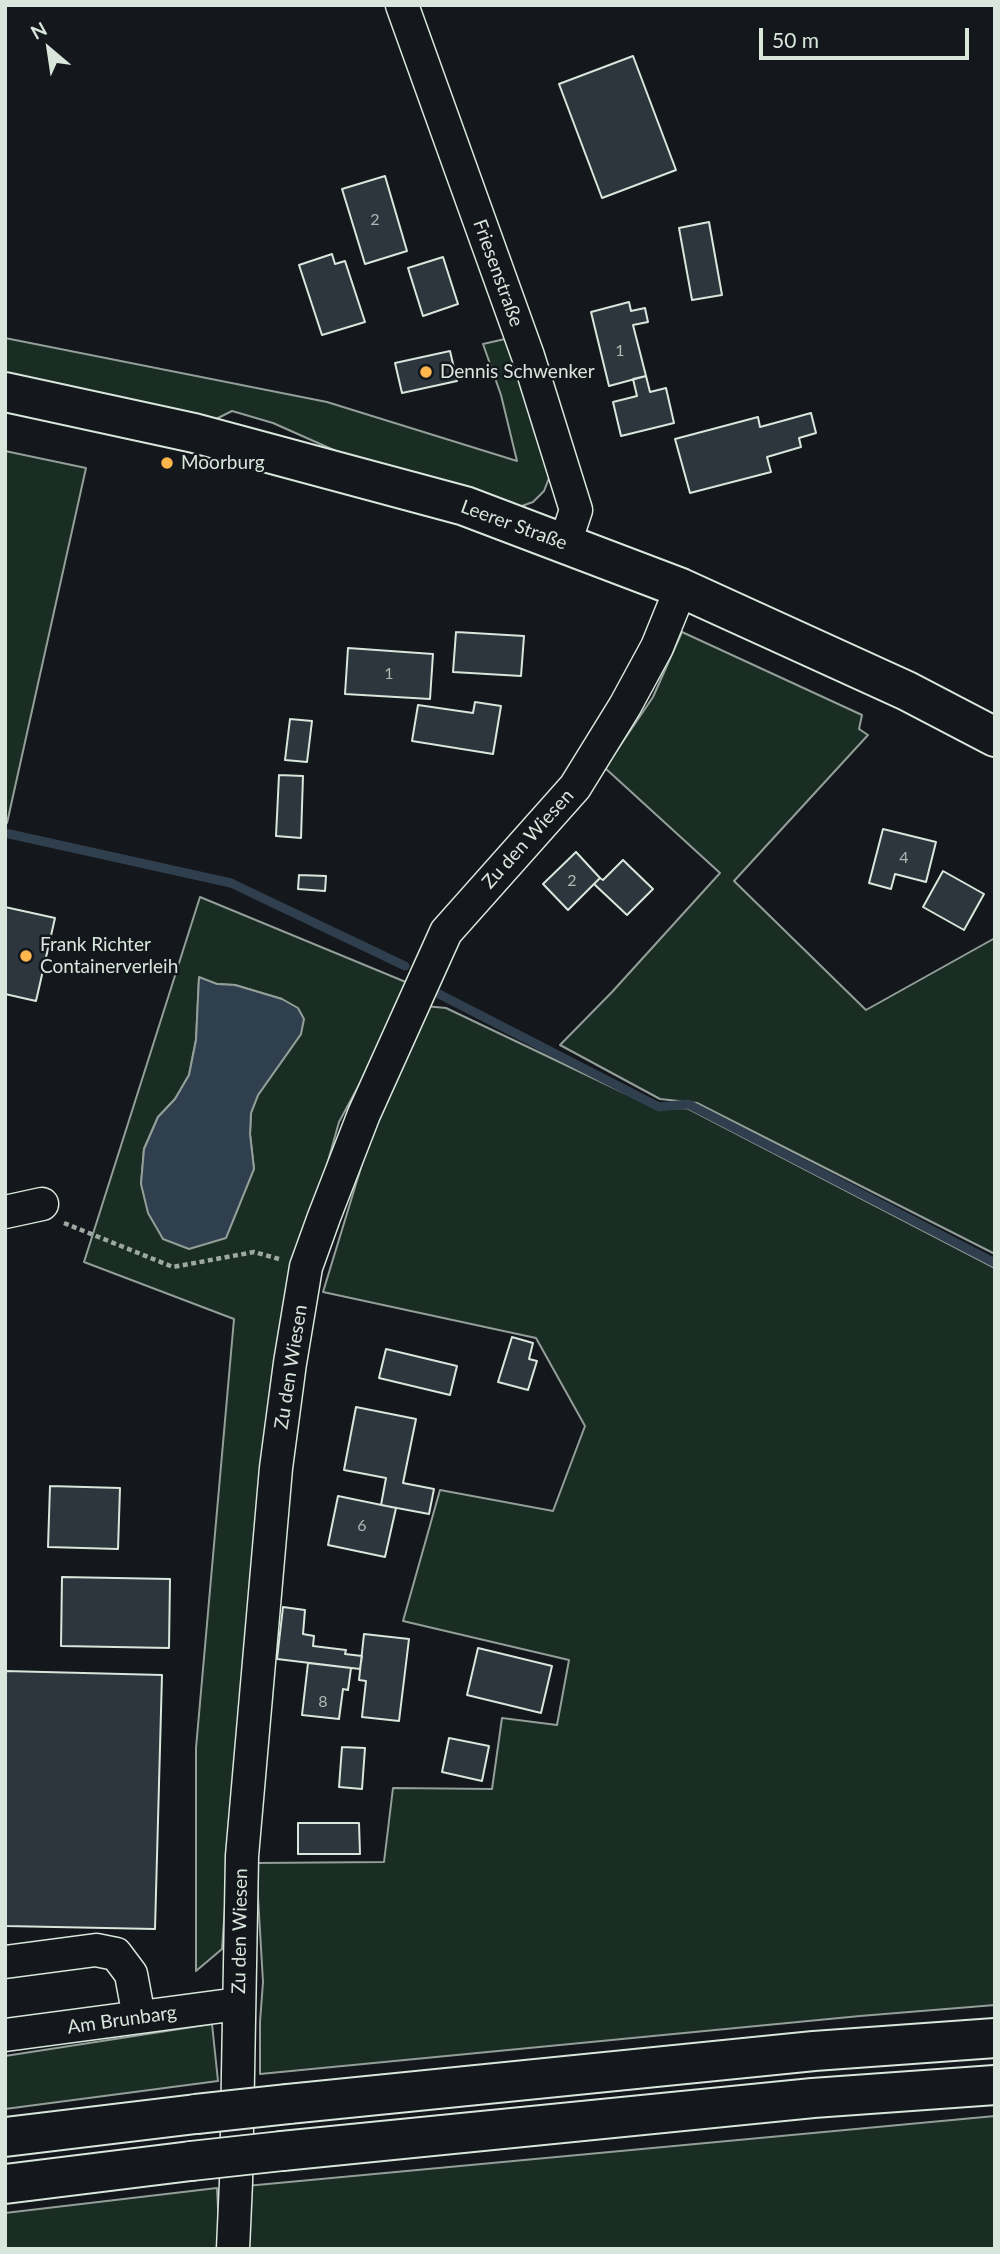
<!DOCTYPE html>
<html>
<head>
<meta charset="utf-8">
<style>
  body { margin:0 }
  #map { position:relative; width:1000px; height:2254px; overflow:hidden; background:#14181c; font-family:Lato,sans-serif }
  canvas { display:block }
  .frame { position:absolute; inset:0; border:7px solid #d8e6dc; pointer-events:none }
  .north { position:absolute; left:14px; top:14px; width:70px; height:70px; -webkit-text-stroke:5px #14181c; paint-order:stroke; rotate:331deg; font-size:19px; font-weight:700; line-height:28px; text-align:center; color:#d8e6dc }
  .north::after { content:''; display:block; margin:auto; width:24px; height:32px; background:#d8e6dc; clip-path:polygon(50% 0,100% 100%,50% 72%,0 100%) }
  .scale { position:absolute; left:759px; top:28px; width:210px; height:32px; box-sizing:border-box; border:4px solid #d8e6dc; border-top:0; padding-left:9px; font-size:21px; line-height:24px; white-space:nowrap; color:#d8e6dc; -webkit-text-stroke:5px #14181c; paint-order:stroke }
</style>
</head>
<body>
<div id="map">
<canvas width="1000" height="2254"></canvas>
<div class="frame"></div>
<div class="north">N</div>
<div class="scale">50 m</div>
</div>
<script>
const ctx = document.querySelector('canvas').getContext('2d');
ctx.lineJoin = 'round';
function paint(path, color) { ctx.fillStyle = color; ctx.fill(path, 'evenodd'); }
const poly = rows => new Path2D(rows.map(r => 'M' + r).join(''));
function stroke(path, color, width, dash) { ctx.strokeStyle = color; ctx.lineWidth = width; ctx.lineCap = dash ? 'butt' : 'round'; ctx.setLineDash(dash || []); ctx.stroke(path); }
function drawText(font, color, halo, rows, align = 'center') {
  ctx.font = font + ' Lato,sans-serif'; ctx.lineWidth = 5; ctx.setLineDash([]); ctx.textBaseline = 'middle'; ctx.strokeStyle = halo; ctx.fillStyle = color; for (const [text, x, y, turn = 0] of rows) {
    ctx.save(); ctx.translate(x, y); ctx.rotate((+turn || 0) * Math.PI / 180); ctx.textAlign = isNaN(turn) ? turn : align; if (halo) ctx.strokeText(text, 0, 0); ctx.fillText(text, 0, 0); ctx.restore();
  }
}
const green = poly([
  [5,338,327,402,517,461,501,395,483,344,505,339,546,452,551,473,544,491,533,502,519,507,345,455,273,423,232,411,212,421,5,373,5,338],
  [5,451,86,468,7,823,5,823,5,451],
  [682,632,862,715,859,729,868,735,734,881,866,1010,995,938,995,1254,697,1103,660,1099,560,1045,612,992,720,873,605,768,653,697,682,632],
  [200,897,413,985,339,1122,279,1336,235,1765,222,1949,196,1971,196,1748,234,1319,84,1262,200,897],
  [199,978,217,984,235,985,282,999,301,1034,258,1095,251,1113,250,1134,254,1169,141,1184,144,1149,158,1117,175,1099,189,1075,196,1040,199,978],
  [425,1006,446,1008,658,1109,687,1108,995,1268,995,2005,860,2016,260,2074,260,2022,263,1982,256,1863,384,1862,393,1788,492,1789,502,1718,557,1725,569,1660,403,1621,440,1490,553,1511,585,1426,536,1338,323,1292,370,1138,425,1006],
  [212,2024,218,2081,5,2109,5,2056,212,2024],
  [995,2116,995,2249,248,2249,246,2186,995,2116],
  [217,2188,220,2249,5,2249,5,2213,217,2188]
]);
const water = poly([
  [199,977,217,984,235,985,282,999,298,1008,304,1019,301,1034,258,1095,251,1113,250,1134,254,1169,226,1238,189,1249,163,1239,148,1213,141,1184,144,1149,158,1117,175,1099,189,1075,196,1040,199,977]
]);
const stream = poly([
  [5,833,231,883,405,966],
  [439,994,659,1107,688,1104,995,1263]
]);
const building = poly([
  [633,56,676,170,602,198,559,84,633,56],
  [385,176,407,251,365,264,342,189,385,176],
  [709,222,722,295,692,300,679,228,709,222],
  [332,254,335,264,345,261,365,322,322,335,299,265,332,254],
  [443,257,458,304,423,316,408,268,443,257],
  [629,302,631,311,645,308,648,322,633,325,646,376,609,386,591,312,629,302],
  [450,351,457,381,402,393,395,363,450,351],
  [646,376,650,392,666,388,674,423,621,436,613,402,637,396,633,379,646,376],
  [811,413,816,433,799,438,801,447,767,457,771,472,690,493,675,439,758,417,760,427,811,413],
  [456,632,524,636,521,676,453,672,456,632],
  [348,648,433,654,430,699,345,694,348,648],
  [475,702,501,706,493,754,412,741,418,705,473,713,475,702],
  [290,719,312,721,307,762,285,760,290,719],
  [279,775,303,776,301,838,276,836,279,775],
  [883,829,936,842,926,882,895,874,891,889,869,883,883,829],
  [576,852,600,878,568,910,543,884,576,852],
  [623,860,653,889,627,915,594,884,600,878,603,880,623,860],
  [943,871,984,894,964,930,923,907,943,871],
  [299,875,326,876,325,891,298,889,299,875],
  [5,907,55,918,36,1001,5,994,5,907],
  [512,1337,533,1343,529,1359,537,1361,528,1390,498,1382,512,1337],
  [386,1349,457,1366,450,1395,379,1378,386,1349],
  [356,1407,416,1419,403,1483,434,1489,429,1514,381,1505,386,1478,344,1470,356,1407],
  [50,1486,120,1488,118,1549,48,1547,50,1486],
  [338,1496,396,1508,385,1557,328,1545,338,1496],
  [62,1577,170,1579,169,1648,61,1646,62,1577],
  [283,1607,305,1610,303,1634,314,1636,313,1646,346,1650,345,1654,362,1656,360,1669,277,1659,283,1607],
  [364,1634,409,1639,399,1721,362,1717,366,1681,359,1680,364,1634],
  [478,1648,552,1666,541,1713,467,1695,478,1648],
  [308,1663,351,1668,348,1690,343,1689,339,1719,302,1715,308,1663],
  [5,1671,162,1675,155,1929,5,1926,5,1671],
  [449,1738,489,1746,482,1781,442,1772,449,1738],
  [342,1747,365,1748,362,1789,339,1787,342,1747],
  [298,1823,359,1823,360,1854,298,1854,298,1823]
]);
const path = poly([
  [64,1223,173,1267,254,1252,279,1259]
]);
const minor = poly([
  [402,5,528,356,576,510,565,543],
  [5,1212,42,1204],
  [5,1962,96,1950,116,1954,131,1974,139,2017],
  [5,2035,238,2004],
  [233,2249,236,2182,242,1856,276,1468,290,1363,306,1267,324,1217,364,1114,446,932,575,787,625,706,657,647,681,588]
]);
const major = poly([
  [5,392,194,433,465,506,681,588,907,691,995,737]
]);
const highway = poly([
  [288,2104,814,2051,995,2038],
  [5,2137,196,2114],
  [282,2151,813,2098,995,2085],
  [5,2184,191,2161]
]);
const highwayBridge = poly([
  [196,2114,288,2104],
  [191,2161,282,2151]
]);
const markers = [
  [426,372,7,"#ffb74d"],
  [167,463,7,"#ffb74d"],
  [26,956,7,"#ffb74d"]
];
const numberNames = [
  ["2",375,220],
  ["1",620,351],
  ["1",389,674],
  ["4",904,858],
  ["2",572,881],
  ["6",362,1526],
  ["8",323,1702]
];
const streetNames = [
  ["Friesenstraße",498,273,70],
  ["Leerer Straße",514,525,20],
  ["Zu den Wiesen",528,839,-48],
  ["Zu den Wiesen",291,1367,-81],
  ["Zu den Wiesen",240,1931,-89],
  ["Am Brunbarg",122,2020,-8]
];
const poiNames = [
  ["Dennis Schwenker",440,372],
  ["Moorburg",181,463],
  ["Frank Richter",40,945],
  ["Containerverleih",40,967]
];
paint(green, '#1a2d24');
stroke(green, '#939e99', 2);
paint(water, '#2f3f4d');
stroke(water, '#939e99', 2);
stroke(stream, '#2f3f4d', 9);
paint(building, '#2c363c');
stroke(building, '#d8e6dc', 2);
stroke(minor, '#d8e6dc', 35);
stroke(major, '#d8e6dc', 42);
stroke(highway, '#d8e6dc', 42);
stroke(path, '#9da8a2', 4.5, [5, 3.5]);
stroke(minor, '#14181c', 32);
stroke(major, '#14181c', 38);
stroke(highway, '#14181c', 38);
stroke(highwayBridge, '#d8e6dc', 42, []);
stroke(highwayBridge, '#14181c', 38);
for (const [x, y, r, color] of markers) { const dot = new Path2D(); dot.arc(x, y, r, 0, 2 * Math.PI); ctx.fillStyle = color; ctx.fill(dot); stroke(dot, '#14181c', 2.5); }
drawText('16px', '#adbab4', null, numberNames);
drawText('19px', '#d8e6dc', '#14181c', streetNames);
drawText('19px', '#d8e6dc', '#14181c', poiNames, 'left');
</script>
</body>
</html>
